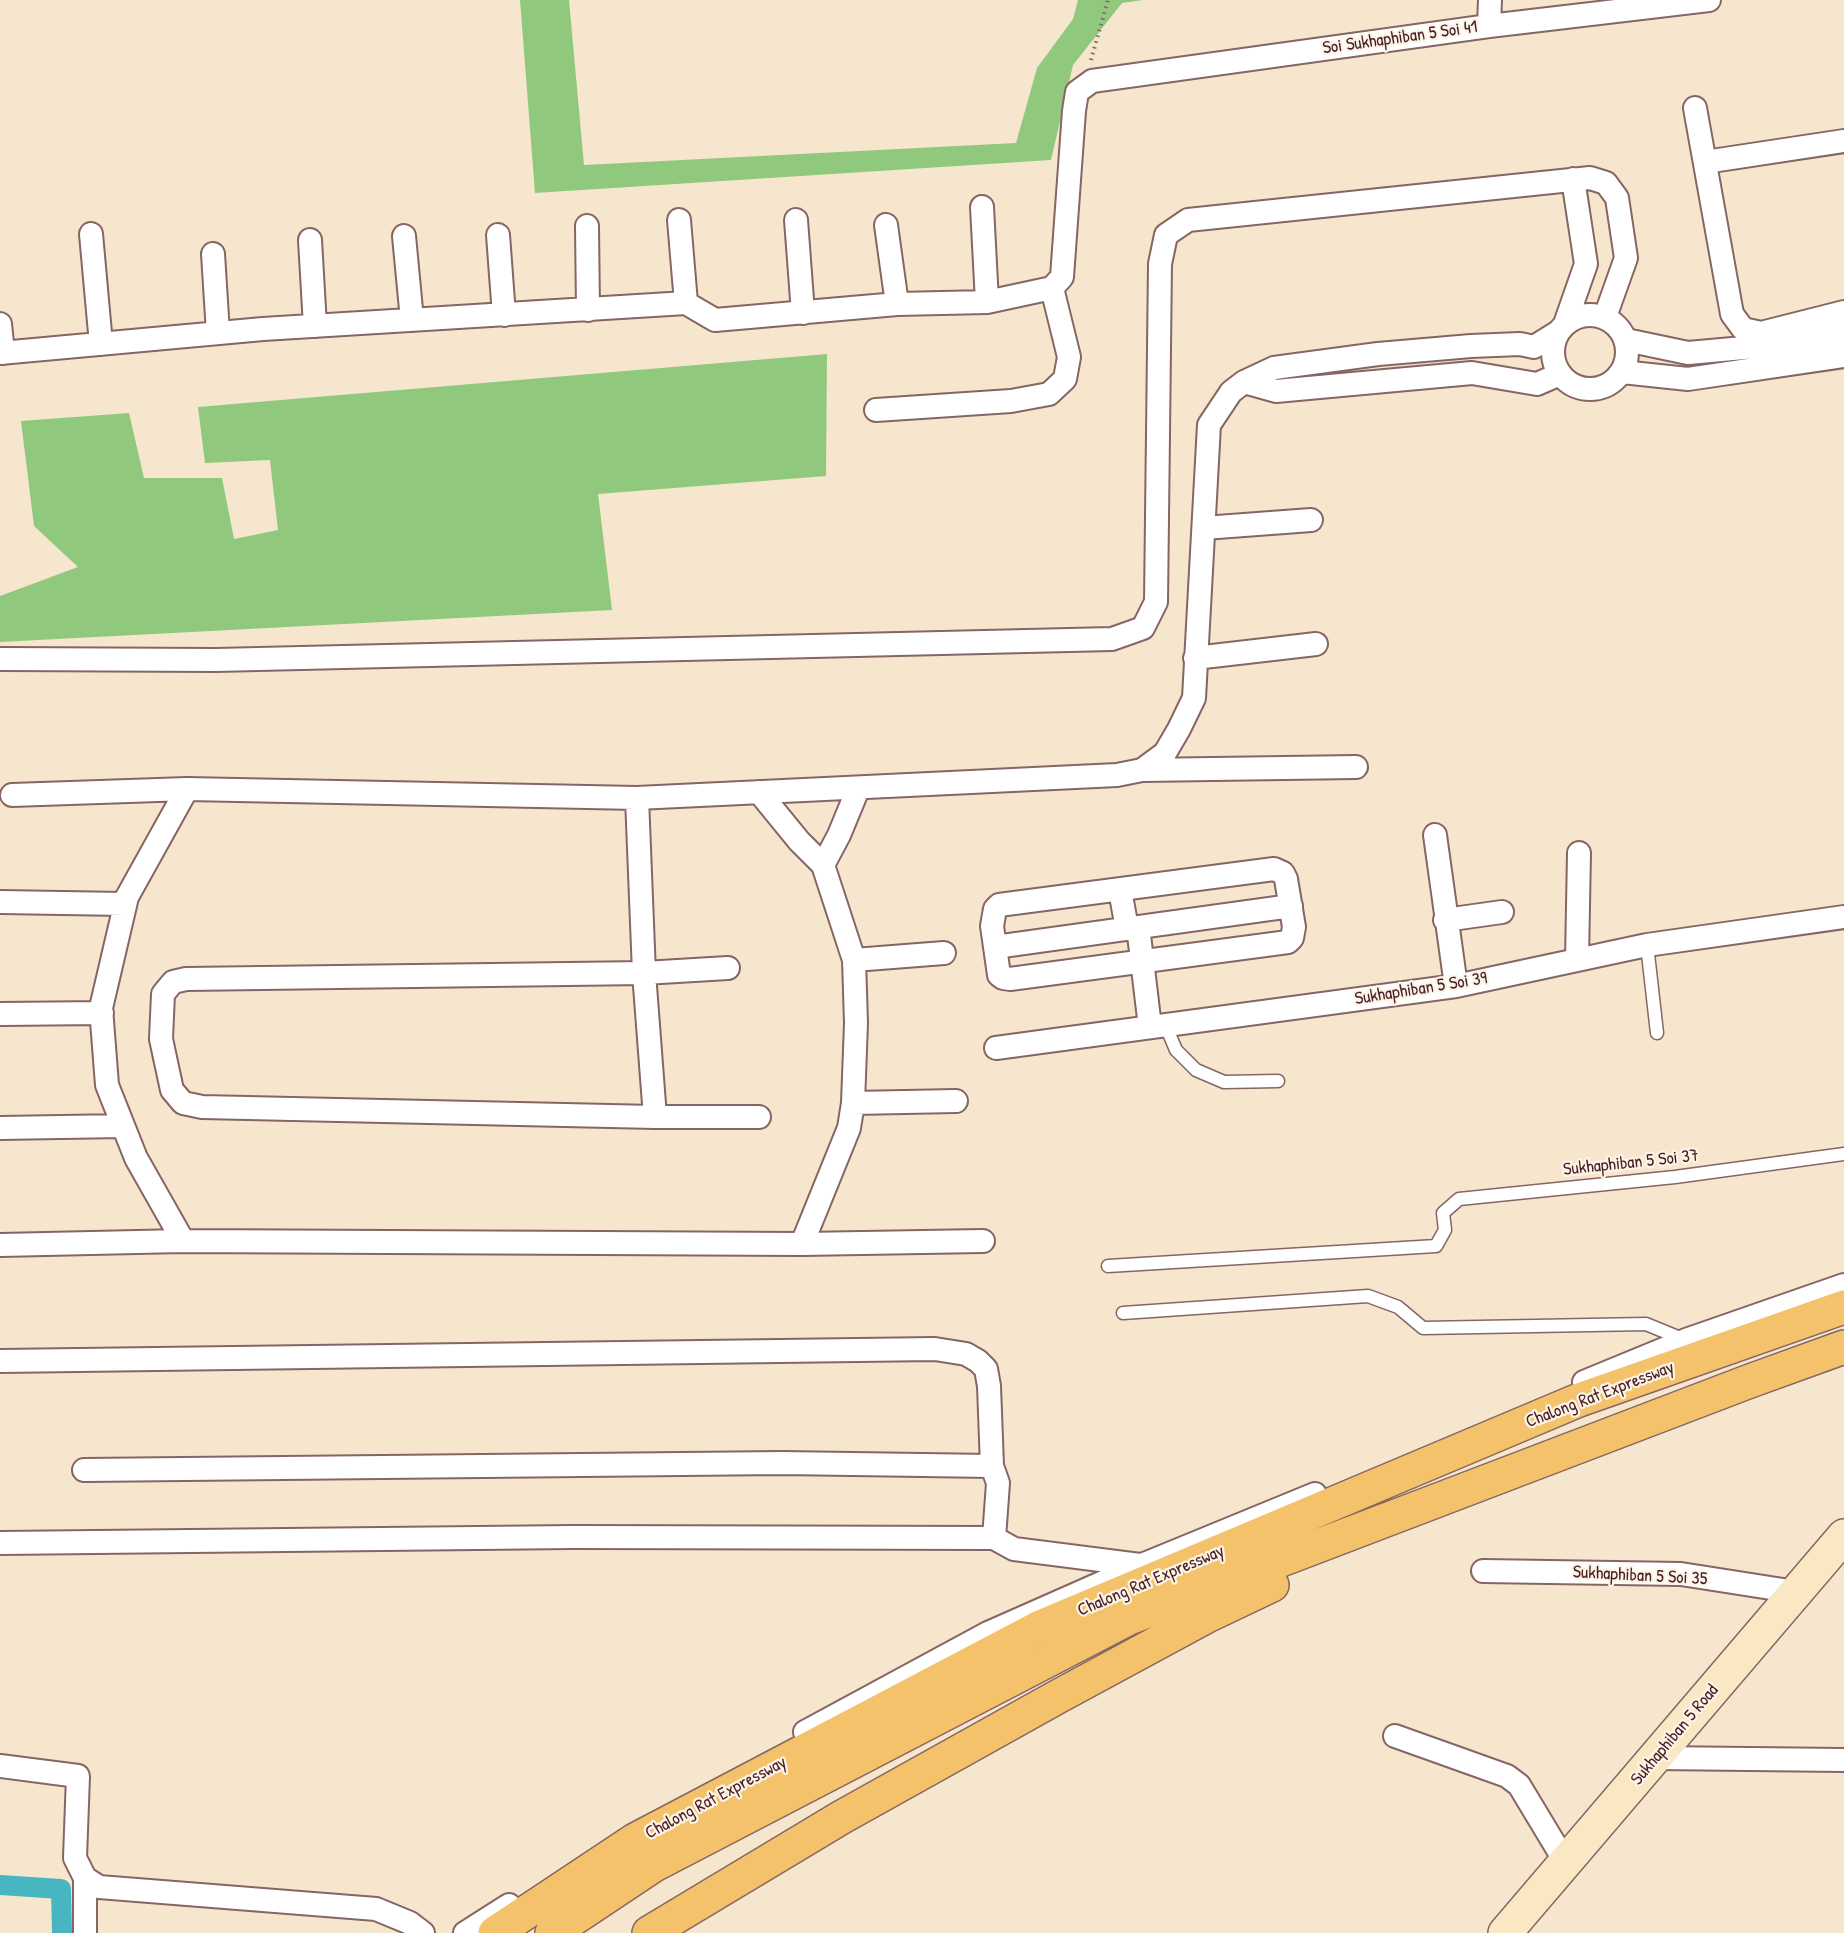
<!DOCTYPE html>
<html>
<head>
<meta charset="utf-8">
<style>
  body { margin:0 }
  canvas { display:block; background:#f6e6cd }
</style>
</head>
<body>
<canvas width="1844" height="1933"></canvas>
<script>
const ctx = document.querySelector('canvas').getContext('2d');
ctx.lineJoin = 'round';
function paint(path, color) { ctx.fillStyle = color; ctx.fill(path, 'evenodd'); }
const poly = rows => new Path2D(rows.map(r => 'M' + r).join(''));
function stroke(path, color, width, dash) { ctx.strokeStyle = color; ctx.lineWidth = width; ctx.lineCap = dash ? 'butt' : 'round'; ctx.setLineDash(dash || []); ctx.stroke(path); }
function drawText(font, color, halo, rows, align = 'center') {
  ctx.font = font + ' "Patrick Hand",sans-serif'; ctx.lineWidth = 4.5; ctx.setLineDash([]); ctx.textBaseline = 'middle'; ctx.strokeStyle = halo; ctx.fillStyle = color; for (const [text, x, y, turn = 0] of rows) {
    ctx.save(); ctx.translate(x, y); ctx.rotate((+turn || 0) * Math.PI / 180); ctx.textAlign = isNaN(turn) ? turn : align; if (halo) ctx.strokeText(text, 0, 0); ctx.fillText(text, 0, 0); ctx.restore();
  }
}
const green = poly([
  [520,0,569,0,584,165,1016,143,1037,68,1073,19,1078,0,1143,0,1122,3,1073,65,1051,160,535,193],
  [827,354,826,476,598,494,612,610,0,642,0,596,78,567,34,526,21,421,129,413,144,478,222,478,234,539,278,530,270,460,205,463,198,407]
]);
const canal = poly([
  [0,1885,61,1889,62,1933]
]);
const path = poly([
  [1091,60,1108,0]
]);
const lane = poly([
  [1647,945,1657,1033],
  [1165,1024,1176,1050,1196,1070,1224,1082,1278,1081],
  [1108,1266,1436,1246,1445,1230,1443,1213,1459,1199,1675,1177,1844,1154],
  [1123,1313,1368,1296,1398,1307,1423,1328,1646,1324,1685,1340]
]);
const street = poly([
  [1489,26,1490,0],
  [1695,108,1732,314,1743,329,1761,333,1844,312],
  [1705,162,1844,141],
  [982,207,987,302],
  [679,220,686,303],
  [796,220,803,313],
  [886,225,897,304],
  [587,226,588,310],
  [91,234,101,344],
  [498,235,504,315],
  [404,236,412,320],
  [310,240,315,326],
  [213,254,218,333],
  '1553 352a37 37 0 1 1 74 0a37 37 0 1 1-74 0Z',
  [0,324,3,353],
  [1565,324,1586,264,1573,179],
  [1626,340,1688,353,1788,344,1844,334],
  [0,353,263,329,686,303,715,320,897,304,987,302,1052,288,1062,277,1074,111,1077,92,1092,81,1489,26,1709,0],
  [1622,372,1688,379,1844,356],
  [1244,382,1276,391,1472,373,1537,384,1560,374],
  [876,410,1011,401,1049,394,1065,379,1069,357,1052,288],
  [1204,528,1311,520],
  [1195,658,1316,644],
  [0,659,216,660,1112,639,1143,628,1156,602,1160,264,1166,235,1188,220,1590,178,1606,183,1617,198,1626,258,1605,317],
  [1142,770,1356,767],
  [759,792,799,841,823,865,854,960,856,1023,853,1103,849,1128,802,1244],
  [12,795,187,789,637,798,1117,775,1142,770,1165,753,1179,729,1194,698,1209,425,1231,392,1244,382,1274,368,1378,354,1471,346,1520,344,1534,347,1558,332],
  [637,798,644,973,655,1117],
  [1435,835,1456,986],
  [823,865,839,835,858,789],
  [1274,869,1283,873,1286,879,1294,927,1292,938,1288,942,1010,979,1003,978,999,975,992,926,995,909,999,905,1274,869],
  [1120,890,1126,923,1139,935,1150,1027],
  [0,902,125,904],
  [1445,920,1502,912],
  [995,947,1291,906],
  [1577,959,1579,853],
  [854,960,944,953],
  [728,968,644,973,186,979,173,982,163,994,161,1039,172,1090,183,1103,202,1107,655,1117,759,1117],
  [0,1014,102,1013],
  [996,1048,1456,986,1647,945,1844,917],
  [853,1103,956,1101],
  [0,1128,123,1126],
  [183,1241,136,1158,107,1085,101,1008,127,897,187,789],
  [0,1245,183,1241,802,1244,983,1241],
  [0,1361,935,1349,966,1354,978,1361,986,1369,989,1386,992,1466],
  [1584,1382,1686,1340,1844,1285],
  [84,1470,782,1463,992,1466,998,1483,994,1538],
  [0,1543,573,1537,994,1538,1014,1549,1140,1565],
  [1483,1571,1681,1574,1796,1592],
  [805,1732,988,1633,1142,1565,1315,1494],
  [1395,1736,1507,1776,1519,1785,1566,1863],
  [1655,1758,1844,1760],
  [0,1766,78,1776,75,1858,85,1878,85,1933],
  [85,1878,99,1887,376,1909,410,1923,423,1933],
  [465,1933,509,1905]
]);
const secondary = poly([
  [1505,1933,1844,1536]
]);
const highway = poly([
  [495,1933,635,1840,1038,1628,1579,1400,1844,1307],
  [552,1933,654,1865,1129,1618,1750,1381,1844,1347],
  [649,1933,842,1817,1059,1696,1209,1615,1272,1585]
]);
const streetNames = [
  ["Soi Sukhaphiban 5 Soi 41",1400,38,-8],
  ["Sukhaphiban 5 Soi 39",1421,989,-9],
  ["Sukhaphiban 5 Soi 37",1631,1163,-6],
  ["Chalong Rat Expressway",1600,1395,-21],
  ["Sukhaphiban 5 Soi 35",1640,1576,3],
  ["Chalong Rat Expressway",1151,1581,-23],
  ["Sukhaphiban 5 Road",1675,1735,-50],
  ["Chalong Rat Expressway",716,1798,-28]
];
paint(green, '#90c97d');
stroke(canal, '#47b6c1', 20);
stroke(lane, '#866564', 15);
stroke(street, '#866564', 26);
stroke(secondary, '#866564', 36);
stroke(highway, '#866564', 36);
stroke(path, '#866564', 4, [1.5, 4.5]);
stroke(lane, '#fff', 12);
stroke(street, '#fff', 22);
stroke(secondary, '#fae7c3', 33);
stroke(highway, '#f3c26a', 33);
drawText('18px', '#4a1f2b', '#fcf5e5', streetNames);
</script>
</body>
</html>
